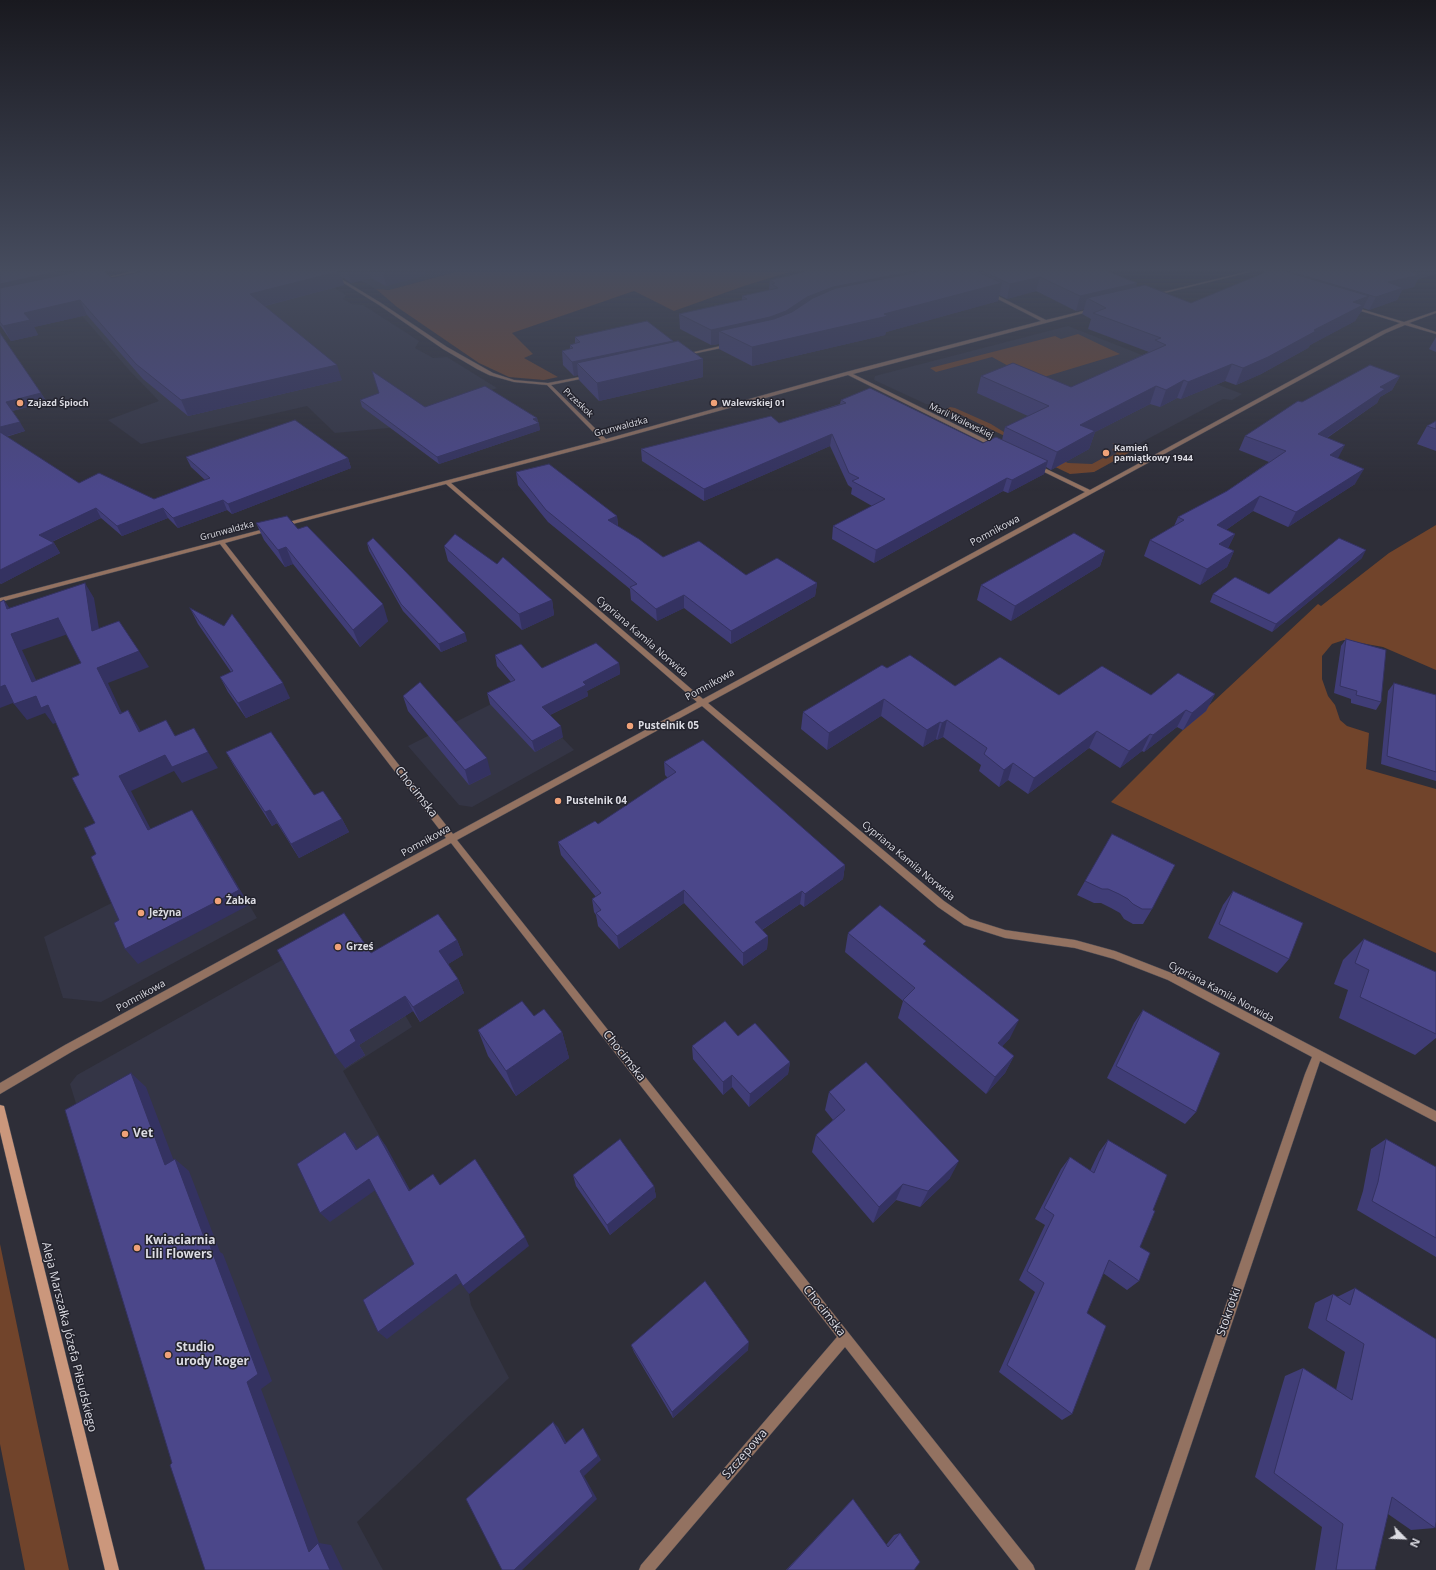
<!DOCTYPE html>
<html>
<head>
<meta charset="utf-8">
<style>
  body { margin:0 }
  #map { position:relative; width:1436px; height:1570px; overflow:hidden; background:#2e2e38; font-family:"Open Sans",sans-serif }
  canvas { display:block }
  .north { position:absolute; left:1384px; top:1518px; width:40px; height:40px; -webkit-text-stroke:3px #24242e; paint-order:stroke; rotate:114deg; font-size:11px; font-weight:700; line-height:16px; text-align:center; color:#dcdce3 }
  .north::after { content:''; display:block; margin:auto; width:14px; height:18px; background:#dcdce3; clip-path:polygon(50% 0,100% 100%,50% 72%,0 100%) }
</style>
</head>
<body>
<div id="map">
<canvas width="1436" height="1570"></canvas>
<div class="north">N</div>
</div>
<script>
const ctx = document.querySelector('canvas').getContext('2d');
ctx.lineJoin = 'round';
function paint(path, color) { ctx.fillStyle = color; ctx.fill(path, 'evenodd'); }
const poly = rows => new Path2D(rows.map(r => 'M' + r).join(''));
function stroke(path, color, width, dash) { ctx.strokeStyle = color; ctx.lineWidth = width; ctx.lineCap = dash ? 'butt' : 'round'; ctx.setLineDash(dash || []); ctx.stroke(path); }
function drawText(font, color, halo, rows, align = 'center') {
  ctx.font = font + ' "Open Sans",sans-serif'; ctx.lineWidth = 3; ctx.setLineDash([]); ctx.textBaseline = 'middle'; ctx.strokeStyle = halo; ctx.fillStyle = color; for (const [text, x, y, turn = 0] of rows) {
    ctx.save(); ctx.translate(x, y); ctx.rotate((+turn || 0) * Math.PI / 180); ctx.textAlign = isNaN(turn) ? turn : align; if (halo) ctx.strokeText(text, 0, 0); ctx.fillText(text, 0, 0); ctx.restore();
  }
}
const built = poly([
  [308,272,346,295,343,299,352,304,363,305,419,341,415,348,433,358,447,357,497,388,388,428,335,433,307,406,141,444,108,420,159,401,129,370,64,295],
  [345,272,455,272,389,290,376,289],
  [1068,326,1242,394,1232,400,1223,399,1140,443,1142,446,1094,472,1070,474,1028,447,955,412,947,415,942,413,944,410,931,404,926,404,874,380,875,376],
  [517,691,574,750,472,807,459,805,408,746],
  [217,851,257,918,101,1002,63,998,44,937,195,861,196,862],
  [348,923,375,963,412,1027,343,1071,469,1294,471,1305,509,1378,357,1522,383,1570,227,1570,101,1186,70,1084,77,1075]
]);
const green = poly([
  [455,272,790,272,744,286,674,311,634,291,512,333,533,354,524,358,558,377,544,380,509,377,479,363,397,307,376,289,389,290],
  [1078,334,1120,354,1034,380,992,357,936,372,930,368,1055,336,1061,339],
  [950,407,955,408,991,424,1015,439,1068,463,1092,464,1103,458,1106,459,1117,453,1112,450,1116,446,1112,443,1132,451,1094,472,1070,474,1049,464,1013,440,955,412,947,415,942,413],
  [1436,525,1436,670,1383,647,1344,640,1332,644,1322,656,1322,679,1328,696,1335,705,1340,720,1347,726,1369,733,1366,769,1436,789,1436,953,1111,802,1183,730,1318,604,1321,606,1389,553],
  [0,1244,37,1422,69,1570,25,1570,0,1444]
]);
const minor = poly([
  [130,272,136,272,100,280,98,279,130,272],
  [326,272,330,272,381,303,447,347,493,373,514,380,548,383,590,375,590,377,551,385,606,439,846,372,1041,321,988,294,988,292,990,292,1046,320,1095,308,1095,310,853,374,997,445,997,447,993,447,848,375,607,442,451,483,703,699,1085,492,1034,467,1034,465,1038,465,1090,490,1382,331,1400,323,1351,308,1351,306,1404,322,1436,311,1436,313,1409,323,1436,332,1436,334,1405,325,1386,333,708,703,944,901,970,919,1005,930,1075,940,1115,951,1174,974,1436,1111,1436,1122,1320,1061,1149,1570,1135,1570,1305,1074,1312,1057,1168,980,1114,959,1075,948,1005,938,964,925,938,907,702,706,457,840,1033,1565,1035,1570,1019,1570,845,1347,655,1570,639,1570,641,1565,837,1337,451,843,73,1051,0,1094,0,1083,65,1045,446,838,220,544,0,602,0,598,268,528,272,528,272,530,225,543,453,834,697,702,446,484,285,526,281,526,281,524,601,440,547,385,514,382,489,375,477,369,443,349,379,305,326,272],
  [1245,272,1250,272,1153,296,1151,295,1245,272],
  [729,344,731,345,731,346,683,356,681,355,729,344]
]);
const secondary = poly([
  [0,1105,4,1106,5,1110,119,1570,105,1570,0,1132,0,1105]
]);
const wall = poly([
  [0,272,112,278,142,272,426,272,426,275,386,286,371,278,351,283,342,277,344,285,265,306,342,380,188,416,143,379,87,315,34,327,38,335,11,341,0,325],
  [805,272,1109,272,1137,283,1136,287,1191,303,1266,272,1436,272,1436,274,1418,279,1414,287,1402,290,1397,300,1369,310,1363,308,1361,312,1360,313,1355,321,1310,345,1308,348,1261,374,1236,385,1225,381,1181,399,1177,398,1160,407,1150,404,1095,432,1089,449,1051,470,1046,467,1044,474,1008,493,1003,491,874,563,832,539,833,526,872,506,851,494,852,488,848,485,830,446,704,501,642,461,641,449,779,423,840,404,841,400,983,443,1002,440,1005,427,1028,416,977,393,981,376,1071,387,1149,352,1088,329,1091,319,1082,314,1084,309,1076,311,1036,291,1007,299,999,295,998,301,886,332,885,335,752,366,719,349,719,344,711,345,680,329,679,314,742,300,742,296,769,290,770,280],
  [0,333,47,402,12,411,25,431,6,437,79,483,154,499,205,480,191,467,186,457,348,458,351,468,232,514,227,510,178,528,168,518,122,536,101,518,52,542,54,543,60,553,1,584,0,583],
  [575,337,673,341,673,342,703,377,599,401,579,380,578,375,574,376,563,365,562,351,570,349,570,345,575,344],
  [1436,337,1436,352,1429,349],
  [1400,376,1392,390,1380,397,1377,403,1327,438,1338,458,1355,484,1288,527,1253,511,1226,530,1235,534,1228,548,1234,551,1227,567,1200,585,1144,556,1150,540,1174,526,1178,517,1227,491,1269,462,1239,450,1245,436,1302,402],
  [360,400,537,418,540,430,439,464,362,407],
  [1436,421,1436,451,1417,444,1427,426],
  [516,472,617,516,618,526,663,557,746,575,817,583,815,596,731,644,684,608,657,621,631,600,630,589,548,522,518,485],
  [256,523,298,529,388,621,360,647,293,564,285,567,264,540],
  [367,543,467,641,441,652,403,611,369,551],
  [444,546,497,564,552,600,554,615,522,630,448,561],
  [1105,551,1100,566,1011,621,977,600,981,585],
  [1362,558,1272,632,1210,602,1213,594,1269,594],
  [190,608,290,698,246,718,228,692,220,677,231,672,198,624],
  [1346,639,1381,702,1376,710,1351,703,1351,699,1334,693,1341,646],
  [495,655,542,668,619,663,620,674,587,691,588,696,550,715,563,737,535,752,490,704,487,693,511,682,497,666],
  [887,668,955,686,1059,695,1151,695,1215,694,1206,711,1183,730,1177,727,1144,752,1142,751,1120,768,1089,748,1028,794,1008,780,999,787,979,771,981,765,943,737,937,740,936,739,923,747,881,716,827,750,801,729,803,712],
  [1394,683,1436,695,1436,781,1381,764,1388,691],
  [403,696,491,774,469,785,408,711],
  [226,752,314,795,342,819,349,832,299,858,277,823,272,826,234,766],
  [664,762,845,865,843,879,804,907,800,904,762,930,768,936,767,949,743,966,684,903,619,949,598,926,596,915,594,912,592,899,596,897,561,855,558,842,598,824,668,778,665,775],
  [1112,834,1152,909,1143,924,1133,924,1124,919,1120,913,1111,908,1101,903,1094,903,1077,895,1085,881],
  [1233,891,1289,959,1277,973,1208,938,1223,905],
  [848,933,925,945,1010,1038,1002,1046,1014,1056,1005,1073,986,1094,898,1018,903,1001,845,952],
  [1364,939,1436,972,1436,1038,1415,1055,1339,1018,1348,990,1334,984,1343,960],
  [457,940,463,955,448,964,458,979,464,993,420,1022,413,1011,359,1045,365,1055,345,1068,371,953],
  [1143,1010,1196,1112,1185,1124,1107,1078,1134,1023],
  [534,1016,562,1032,569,1058,516,1096,488,1056,478,1030],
  [738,1036,790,1062,788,1074,749,1107,732,1087,723,1095,693,1059,692,1046],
  [829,1092,950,1178,920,1207,896,1200,873,1223,812,1152,816,1135,833,1120,825,1110],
  [1386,1139,1436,1167,1436,1257,1357,1210,1363,1191,1371,1149],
  [1108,1140,1153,1210,1140,1247,1139,1281,1127,1290,1103,1273,1087,1313,1072,1414,1062,1420,999,1372,1035,1292,1019,1280,1045,1225,1035,1219,1061,1169,1070,1157,1090,1171,1099,1152],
  [573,1175,654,1186,656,1197,610,1235,576,1186],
  [1355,1288,1435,1528,1411,1530,1388,1514,1375,1570,1315,1570,1322,1527,1255,1477,1285,1376,1303,1368,1336,1390,1345,1352,1308,1328,1315,1303,1333,1294,1337,1297],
  [631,1345,748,1350,673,1418,634,1352],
  [853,1499,886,1545,894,1535,900,1533,914,1570,786,1570,849,1503]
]);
const shadedWall = poly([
  [55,272,99,272,0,299,0,284],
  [337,272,340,272,344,285,256,308,250,294],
  [348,272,369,272,371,278,351,283],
  [383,272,426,272,426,275,386,286],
  [909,272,945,272,806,312,719,331,719,344,711,345,711,330,807,297,833,287],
  [1409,272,1436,272,1436,274,1418,279,1414,287,1402,290,1397,300,1369,310,1376,297,1388,282],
  [1040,277,1036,291,1007,299,1010,284],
  [1002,283,998,301,886,332,885,335,752,366,752,347,884,314],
  [1137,283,1133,297,1087,298,1084,309,1076,311,1080,296],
  [1369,296,1361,312,1360,313,1355,321,1310,345,1308,348,1261,374,1236,385,1243,368,1314,330,1353,302],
  [80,300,87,315,34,327,38,335,11,341,3,326,24,313],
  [673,341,673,354,577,363,578,375,574,376,572,362],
  [703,359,703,377,599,401,597,383],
  [1232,364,1225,381,1181,399,1188,382],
  [337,365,342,380,188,416,181,400],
  [1400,376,1392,390,1380,397,1377,403,1310,449,1318,434,1380,387],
  [1184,380,1177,398,1160,407,1166,390],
  [1156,386,1150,404,1095,432,1089,449,1051,470,1057,452,1080,425],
  [41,393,47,402,12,411,6,402],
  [537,418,538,423,539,423,540,430,439,464,437,457],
  [20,422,25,431,0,438,0,427],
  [832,434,830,446,704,501,704,489],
  [1345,445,1337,460,1330,455],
  [348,458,351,468,232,514,228,504],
  [1048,461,1044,474,1008,493,1012,480],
  [1364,469,1355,484,1288,527,1296,512],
  [1007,478,1003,491,874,563,876,550],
  [1260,496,1253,511,1210,541,1217,525],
  [223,500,227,510,178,528,173,518],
  [96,508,101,518,45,545,39,535],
  [163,508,168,518,122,536,117,526],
  [617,516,618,529,608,520],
  [1235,534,1227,550,1219,544],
  [54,543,60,553,1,584,0,582,0,570],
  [286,547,293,564,285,567,278,550],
  [1366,550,1362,558,1272,632,1276,624],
  [1105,551,1100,566,1011,621,1015,606],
  [1234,551,1227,567,1200,585,1207,569],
  [85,583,94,598,102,647,92,631],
  [817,583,815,596,731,644,731,631],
  [684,595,684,608,657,621,656,609],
  [4,600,15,616,7,609],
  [552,600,554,615,522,630,519,614],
  [383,604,388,621,360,647,353,630],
  [58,618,68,634,22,650,44,697,32,682,11,634],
  [465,633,467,641,441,652,439,644],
  [139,651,149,667,108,683,130,730,120,714,97,668],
  [619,663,620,674,587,691,588,696,544,718,542,707,583,682],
  [283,683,290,698,246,718,238,703],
  [5,685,18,701,0,708,0,687],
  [1215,694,1206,711,1183,730,1192,713],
  [36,696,48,705,60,721,53,724,45,713,27,720,14,704],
  [884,699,881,716,827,750,829,733],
  [128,710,138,726,150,748,139,732],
  [1186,710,1177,727,1144,752,1153,735],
  [947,720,943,737,937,740,942,723],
  [940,722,936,739,923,747,927,730],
  [561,726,563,737,535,752,532,741],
  [1097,731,1089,748,1028,794,1034,778],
  [1150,734,1142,751,1120,768,1129,751],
  [208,752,218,768,182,783,174,771,131,791,159,845,148,830,119,776,165,755],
  [487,758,491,774,469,785,465,770],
  [1013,763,1008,780,999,787,1004,770],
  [192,810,202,825,249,905,138,964,125,949],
  [270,810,277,823,272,826,265,812],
  [342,819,349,832,299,858,291,844],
  [845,865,843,879,804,907,805,894],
  [684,890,684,903,619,949,617,936],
  [802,891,800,904,754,935,755,922],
  [768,936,767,949,743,966,743,953],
  [457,940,463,955,445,966,439,951],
  [458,979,464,993,420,1022,413,1007],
  [405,996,413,1011,359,1045,365,1055,345,1068,335,1055,350,1030],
  [1019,1020,1010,1038,990,1060,998,1043],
  [562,1032,569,1058,516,1096,506,1071],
  [1014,1056,1005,1073,986,1094,995,1077],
  [790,1062,788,1074,749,1107,750,1094],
  [131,1073,146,1087,180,1177,165,1165],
  [732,1075,732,1087,723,1095,723,1082],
  [345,1132,354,1143,364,1161,356,1150],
  [378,1135,386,1146,416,1201,409,1191],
  [175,1159,189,1171,220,1252,223,1254,272,1381,261,1389,319,1543,331,1545,343,1570,330,1570,309,1552,247,1382,207,1245],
  [959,1161,950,1178,920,1207,928,1191],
  [369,1179,377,1189,330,1222,320,1213],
  [903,1184,896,1200,873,1223,879,1207],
  [654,1186,656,1197,610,1235,607,1225],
  [525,1237,529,1246,469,1294,463,1286],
  [456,1274,462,1282,387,1339,378,1332],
  [749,1342,748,1350,673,1418,672,1412],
  [553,1422,558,1427,570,1449,565,1444],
  [583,1428,587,1434,601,1460,584,1476,597,1499,522,1570,514,1570,580,1471]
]);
const building = poly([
  [0,272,55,272,0,284,0,272],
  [76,272,105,272,112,278,142,272,337,272,250,294,337,365,181,400,136,364,80,300,24,313,30,320,3,326,0,322,0,288,76,272],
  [805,272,909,272,833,287,807,297,786,311,770,317,711,330,679,314,747,299,742,296,778,288,772,284,775,283,770,280,805,272],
  [919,272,978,272,1002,283,884,314,888,316,752,347,719,331,774,319,792,312,813,298,836,288,919,272],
  [984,272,1109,272,1137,283,1080,296,1040,277,1010,284,984,272],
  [1266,272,1287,272,1369,296,1353,302,1363,305,1314,330,1316,331,1268,357,1243,368,1232,364,1188,382,1184,380,1166,390,1156,386,1080,425,1095,431,1057,452,1005,427,1049,406,981,376,1013,363,1071,387,1166,345,1155,340,1161,338,1093,313,1106,308,1087,298,1145,285,1191,303,1266,272],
  [1291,272,1411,272,1420,275,1388,282,1403,288,1376,297,1291,272],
  [647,321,673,341,572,362,562,351,573,348,570,345,580,342,575,337,647,321],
  [0,333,41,393,6,402,20,422,0,427,0,333],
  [678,341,703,359,597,383,577,363,678,341],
  [1370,365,1400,376,1380,387,1385,389,1318,434,1345,445,1330,455,1364,469,1296,512,1260,496,1217,525,1235,534,1219,544,1234,551,1207,569,1150,540,1184,520,1178,517,1227,491,1286,451,1245,436,1298,401,1302,402,1370,365],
  [372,371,425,407,485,386,537,418,533,419,539,423,437,457,360,400,379,393,372,371],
  [870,388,983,443,996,437,1048,461,1012,480,1007,478,876,550,833,526,885,499,852,481,859,478,849,473,832,434,704,489,641,449,771,416,779,423,846,403,841,400,870,388],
  [295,420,348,458,228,504,223,500,173,518,163,508,117,526,96,508,39,535,54,543,0,570,0,432,79,483,99,473,154,499,210,478,186,457,295,420],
  [1436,421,1436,429,1427,426,1436,421],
  [549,464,617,516,608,520,639,539,663,557,699,541,746,575,777,558,817,583,731,631,684,595,656,609,630,587,637,584,546,510,516,472,549,464],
  [287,516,298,529,307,526,383,604,353,630,286,547,278,550,256,523,287,516],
  [1074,533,1105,551,1015,606,981,585,1074,533],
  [455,534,497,564,503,557,552,600,519,614,444,546,455,534],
  [373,538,465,633,439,644,401,604,367,543,373,538],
  [1339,538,1366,550,1276,624,1213,594,1235,577,1269,594,1339,538],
  [85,583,92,631,119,621,139,651,97,668,120,714,128,710,139,732,166,720,175,736,194,728,208,752,172,767,165,755,119,776,148,830,192,810,239,890,125,949,114,923,119,920,91,857,96,854,84,828,95,823,72,778,79,775,48,705,41,708,36,696,14,704,5,685,0,687,0,602,4,600,7,609,85,583],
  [58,618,81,663,32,682,11,634,58,618],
  [190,608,224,626,232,614,283,683,238,703,220,677,233,671,190,608],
  [1346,639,1386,650,1381,702,1356,695,1357,691,1340,686,1346,639],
  [596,643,619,663,583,682,586,685,542,707,561,726,532,741,487,693,515,680,495,655,521,644,542,668,596,643],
  [910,655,955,686,1000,657,1059,695,1102,666,1151,695,1178,673,1215,694,1192,713,1186,710,1153,735,1150,734,1129,751,1097,731,1034,778,1013,763,1004,770,984,754,987,748,947,720,942,723,940,722,927,730,884,699,829,733,803,712,882,665,887,668,910,655],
  [420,682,487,758,465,770,403,696,420,682],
  [1394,683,1436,695,1436,772,1387,756,1394,683],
  [271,732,314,795,323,791,342,819,291,844,270,810,265,812,226,752,271,732],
  [703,740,845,865,805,894,802,891,755,922,768,936,743,953,684,890,617,936,596,913,601,910,592,899,601,893,558,842,595,821,598,824,676,772,664,762,703,740],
  [1112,834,1175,865,1152,909,1142,909,1133,904,1128,899,1119,894,1108,889,1102,889,1085,881,1112,834],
  [1233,891,1303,923,1289,959,1219,924,1233,891],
  [880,905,926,941,923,944,1019,1020,998,1043,1014,1056,995,1077,903,1000,915,988,848,933,880,905],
  [344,913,371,953,438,914,457,940,439,951,458,979,413,1007,405,996,350,1030,356,1041,335,1055,277,950,344,913],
  [1364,939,1436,972,1436,1034,1360,997,1369,970,1355,963,1364,939],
  [522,1001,534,1016,544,1009,562,1032,506,1071,478,1030,522,1001],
  [1143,1010,1220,1053,1196,1112,1116,1066,1143,1010],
  [725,1021,738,1036,755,1023,790,1062,750,1094,732,1075,723,1082,692,1046,725,1021],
  [866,1062,959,1161,928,1191,903,1184,879,1207,816,1135,845,1110,829,1092,866,1062],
  [131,1073,165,1165,175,1159,207,1245,209,1243,258,1374,247,1382,309,1552,318,1543,330,1570,205,1570,170,1465,172,1463,65,1110,131,1073],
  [345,1132,356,1150,378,1135,409,1191,433,1174,440,1185,475,1159,525,1237,463,1286,456,1274,378,1332,363,1300,414,1264,369,1179,320,1213,297,1164,345,1132],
  [620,1139,654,1186,607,1225,573,1175,620,1139],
  [1386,1139,1436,1167,1436,1238,1372,1201,1378,1182,1386,1139],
  [1108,1140,1167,1175,1153,1210,1155,1211,1140,1247,1150,1253,1139,1281,1109,1260,1087,1313,1106,1326,1072,1414,1007,1365,1044,1283,1027,1271,1054,1215,1044,1208,1070,1157,1094,1173,1108,1140],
  [705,1281,749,1342,672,1412,631,1345,705,1281],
  [1355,1288,1436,1339,1436,1522,1435,1528,1392,1497,1375,1570,1336,1570,1343,1524,1274,1473,1303,1368,1352,1400,1364,1344,1326,1320,1333,1294,1350,1305,1355,1288],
  [553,1422,565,1444,583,1428,598,1456,580,1471,593,1496,514,1570,502,1570,466,1499,553,1422],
  [853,1499,888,1547,900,1533,920,1562,914,1570,787,1570,853,1499]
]);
const markers = [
  [20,403,4,"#f0a278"],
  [714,403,4,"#f0a278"],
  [1106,453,4,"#f0a278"],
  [630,726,4,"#f0a278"],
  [558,801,4,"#f0a278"],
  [218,901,4,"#f0a278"],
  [141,913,4,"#f0a278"],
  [338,947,4,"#f0a278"],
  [125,1134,4,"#f0a278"],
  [137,1248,4,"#f0a278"],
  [168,1355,4,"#f0a278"]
];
const farPoinames = [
  ["Zajazd Śpioch",28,403],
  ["Walewskiej 01",722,403],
  ["Kamień",1114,448],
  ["pamiątkowy 1944",1114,458]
];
const farStreetnames = [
  ["Przeskok",578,403,44],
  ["Marii Walewskiej",961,421,26],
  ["Grunwaldzka",621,427,-15],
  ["Grunwaldzka",227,531,-15]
];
const streetNames = [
  ["Pomnikowa",995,531,-28],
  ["Cypriana Kamila Norwida",642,637,41],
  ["Pomnikowa",710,685,-29],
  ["Pomnikowa",426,841,-29],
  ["Cypriana Kamila Norwida",908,861,40],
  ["Cypriana Kamila Norwida",1221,992,28],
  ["Pomnikowa",141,996,-29]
];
const poiNames = [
  ["Pustelnik 05",638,726],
  ["Pustelnik 04",566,801],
  ["Żabka",226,901],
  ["Jeżyna",149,913],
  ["Grześ",346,947]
];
const nearStreetnames = [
  ["Chocimska",416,792,52],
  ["Chocimska",624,1056,52],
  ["Chocimska",824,1311,52],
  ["Stokrotki",1229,1312,-71],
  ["Aleja Marszałka Józefa Piłsudskiego",69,1337,76],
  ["Szczepowa",745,1454,-49]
];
const nearPoinames = [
  ["Vet",133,1134],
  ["Kwiaciarnia",145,1241],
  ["Lili Flowers",145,1255],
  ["Studio",176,1348],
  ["urody Roger",176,1362]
];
paint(built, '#343545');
paint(green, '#71442b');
stroke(minor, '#4a4a53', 1);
stroke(secondary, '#4a4a53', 1);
paint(minor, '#937261');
paint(secondary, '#cb977c');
paint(wall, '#403d77');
paint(shadedWall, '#343261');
paint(building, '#4b478a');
stroke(building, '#343261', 1);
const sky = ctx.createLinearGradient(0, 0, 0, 491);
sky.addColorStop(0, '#19191f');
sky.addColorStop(0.55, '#464c5e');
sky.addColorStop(1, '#464c5e00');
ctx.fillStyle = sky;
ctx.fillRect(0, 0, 1436, 491);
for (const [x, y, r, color] of markers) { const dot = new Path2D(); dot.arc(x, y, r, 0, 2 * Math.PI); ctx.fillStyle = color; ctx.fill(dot); stroke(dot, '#24242e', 1.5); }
drawText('bold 9px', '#dcdce3', '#24242e', farPoinames, 'left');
drawText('9px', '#dcdce3', '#24242e', farStreetnames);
drawText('10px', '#dcdce3', '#24242e', streetNames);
drawText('bold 10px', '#dcdce3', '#24242e', poiNames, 'left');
drawText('12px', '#dcdce3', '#24242e', nearStreetnames);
drawText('bold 12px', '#dcdce3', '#24242e', nearPoinames, 'left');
</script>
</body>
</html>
